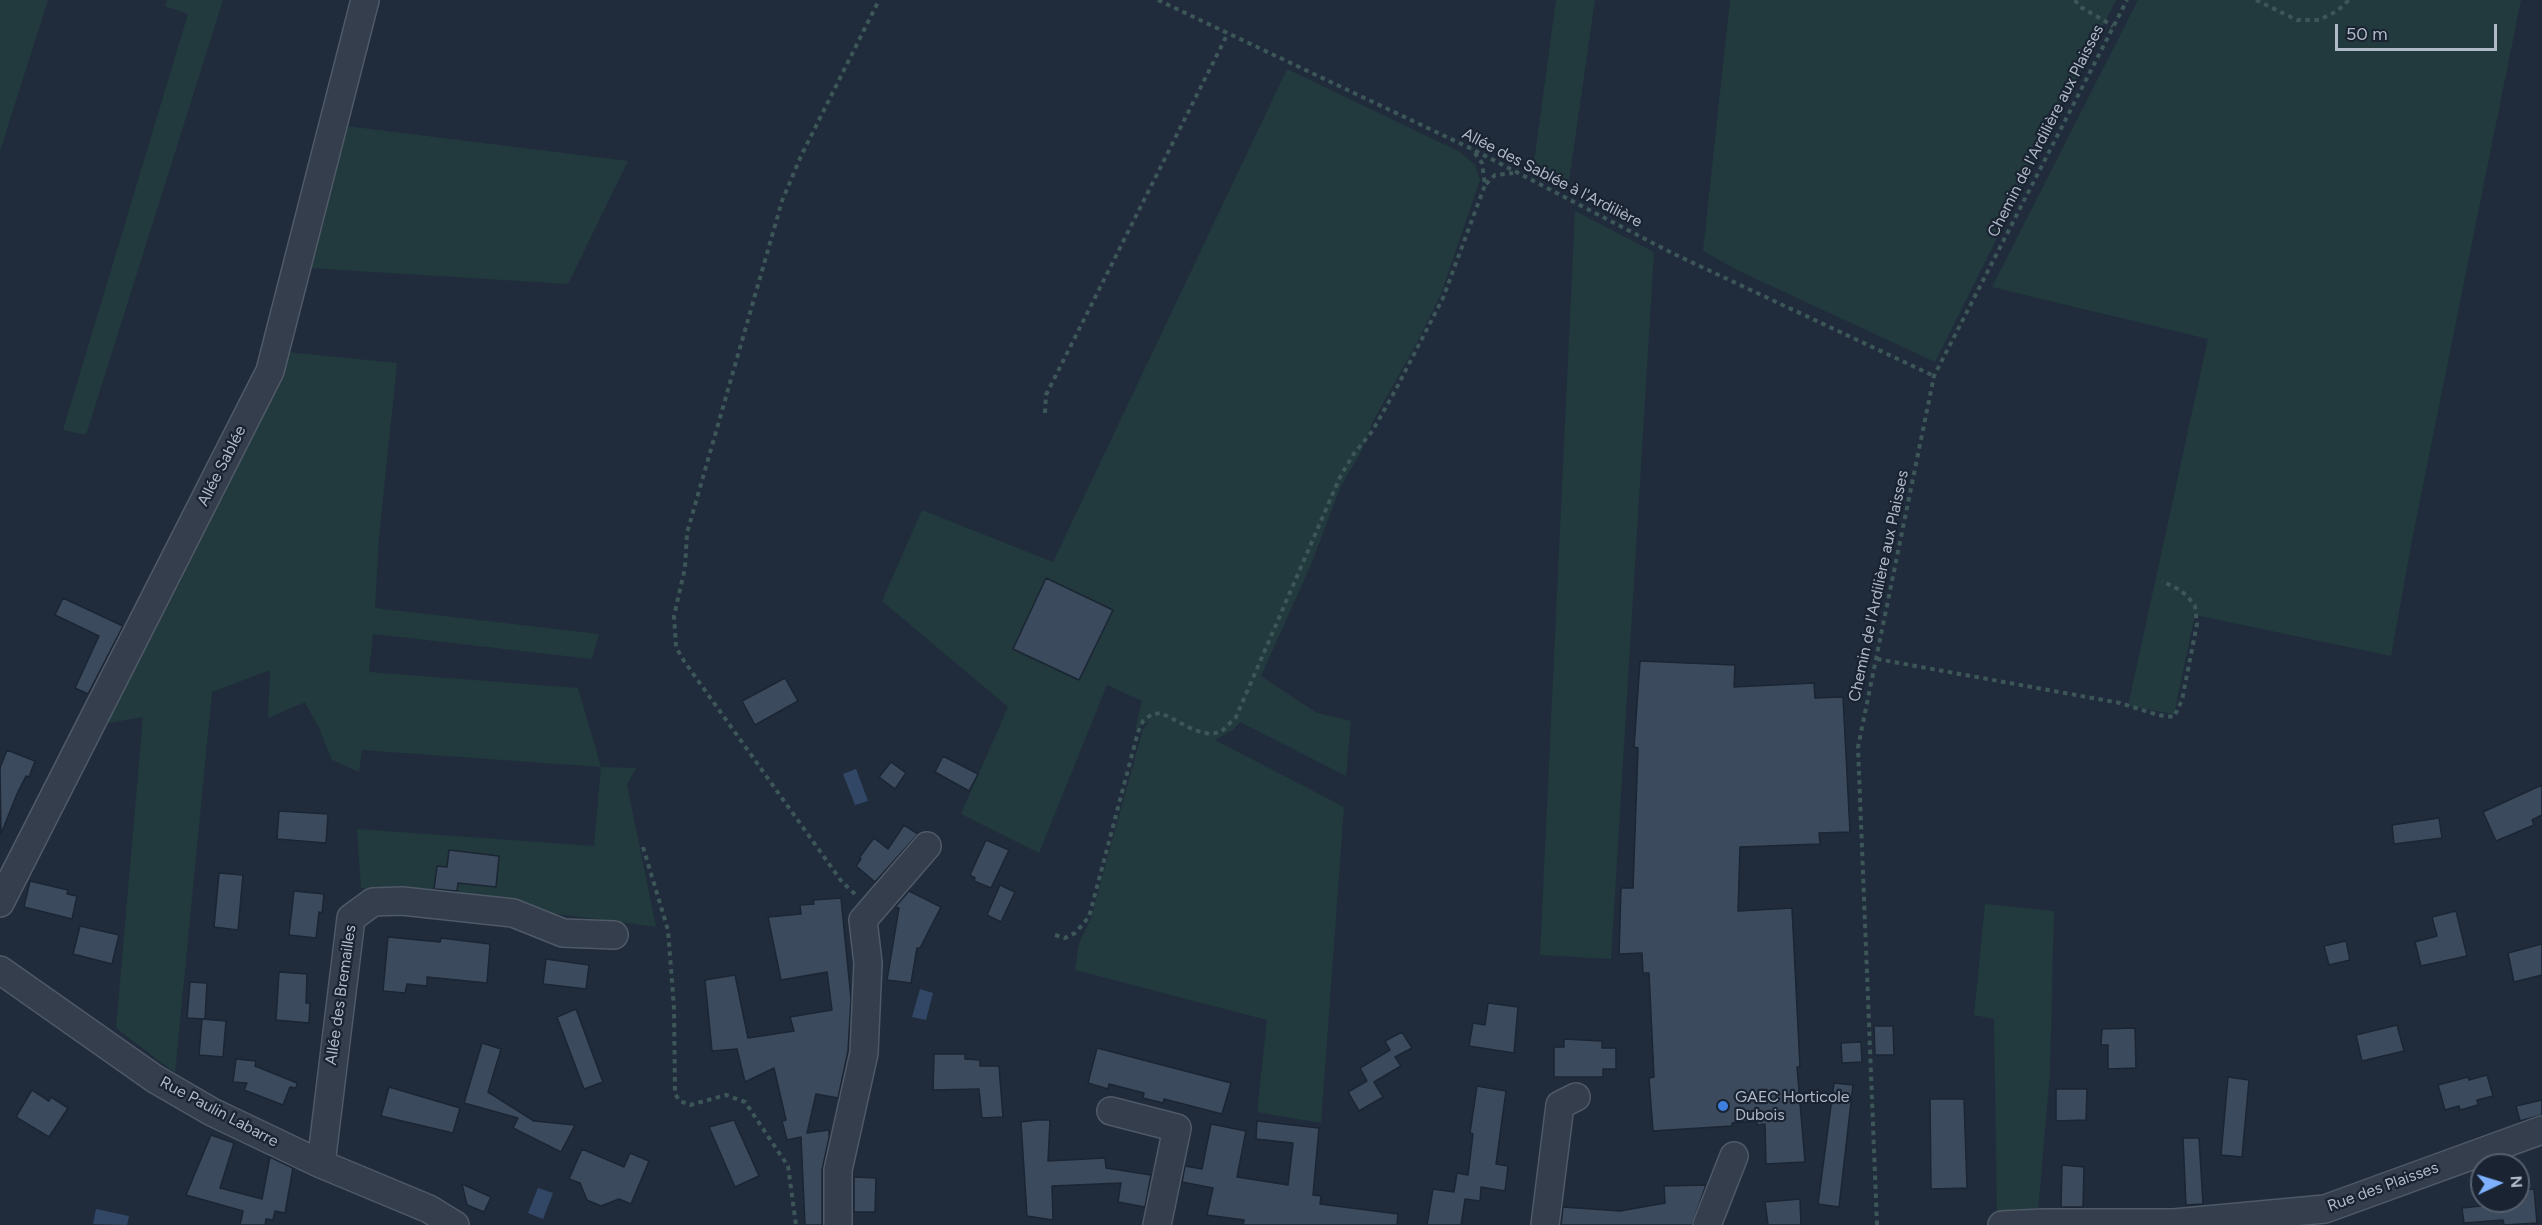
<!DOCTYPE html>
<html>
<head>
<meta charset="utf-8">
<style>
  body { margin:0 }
  #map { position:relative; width:2542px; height:1225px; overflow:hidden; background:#202c3c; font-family:Figtree,sans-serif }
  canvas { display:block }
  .north { position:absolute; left:2470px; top:1153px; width:60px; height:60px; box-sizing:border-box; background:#192331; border:2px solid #555f6d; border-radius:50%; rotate:86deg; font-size:16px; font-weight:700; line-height:24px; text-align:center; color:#afb9c8 }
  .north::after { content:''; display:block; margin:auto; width:21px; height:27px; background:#7db0ff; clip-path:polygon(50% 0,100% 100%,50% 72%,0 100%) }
  .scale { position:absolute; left:2335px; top:24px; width:162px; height:27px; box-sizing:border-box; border:3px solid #afb9c8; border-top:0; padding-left:8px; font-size:18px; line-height:21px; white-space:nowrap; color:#afb9c8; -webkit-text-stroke:4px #192331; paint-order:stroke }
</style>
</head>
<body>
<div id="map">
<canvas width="2542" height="1225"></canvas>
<div class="north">N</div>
<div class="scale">50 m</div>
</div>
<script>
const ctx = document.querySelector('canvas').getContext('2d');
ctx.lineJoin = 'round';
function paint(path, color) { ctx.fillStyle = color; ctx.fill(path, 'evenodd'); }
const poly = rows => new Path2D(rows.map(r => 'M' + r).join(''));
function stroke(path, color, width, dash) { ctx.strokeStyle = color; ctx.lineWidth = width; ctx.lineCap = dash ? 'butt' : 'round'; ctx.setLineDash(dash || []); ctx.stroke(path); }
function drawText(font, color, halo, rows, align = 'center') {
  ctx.font = font + ' Figtree,sans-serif'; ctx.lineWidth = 4.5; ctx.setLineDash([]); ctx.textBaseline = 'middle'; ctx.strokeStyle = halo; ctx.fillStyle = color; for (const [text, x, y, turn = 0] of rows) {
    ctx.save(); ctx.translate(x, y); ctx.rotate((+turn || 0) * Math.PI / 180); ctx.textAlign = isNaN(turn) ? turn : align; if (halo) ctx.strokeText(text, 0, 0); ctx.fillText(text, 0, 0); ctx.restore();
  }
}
const green = poly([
  [0,0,48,0,0,151],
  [167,0,223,0,86,435,63,430,188,14,165,6],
  [1556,0,1595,0,1568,188,1533,170],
  [1730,0,2116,0,1935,362,1737,270,1703,251],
  [2138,0,2521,0,2412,540,2391,656,2195,615,2174,714,2128,706,2208,339,1992,287],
  [1287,69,1460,152,1475,165,1480,180,1441,294,1415,346,1372,423,1361,452,1341,486,1310,567,1261,676,1317,713,1351,721,1346,776,1240,722,1233,730,1215,740,1344,807,1321,1123,1257,1112,1267,1020,1075,970,1079,943,1090,921,1143,729,1149,722,1135,729,1142,701,1107,685,1039,853,961,814,1008,707,882,601,922,510,1053,562],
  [346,126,628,161,568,284,309,268],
  [1575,211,1654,252,1611,959,1540,955],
  [287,352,397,363,379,537,375,608,599,634,592,659,373,634,369,672,578,688,601,767,636,768,627,785,656,927,361,888,357,829,594,846,601,767,362,750,359,772,332,760,319,728,305,702,268,718,270,670,212,692,175,1073,116,1028,143,717,97,725],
  [1985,904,2054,911,2050,1071,2038,1212,1997,1214,1994,1019,1974,1015]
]);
const water = poly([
  [856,769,868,801,855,805,843,774],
  [920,989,933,993,926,1020,912,1017],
  [538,1188,553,1193,543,1219,528,1213],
  [96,1209,129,1216,127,1225,93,1224]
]);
const building = poly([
  [1046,578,1113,610,1079,680,1013,649,1046,578],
  [63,598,123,626,88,694,75,688,99,636,55,615,63,598],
  [1640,661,1735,665,1734,687,1814,683,1815,698,1843,697,1850,832,1819,833,1820,844,1740,847,1738,911,1792,908,1800,1067,1797,1067,1805,1162,1766,1164,1765,1124,1757,1125,1757,1121,1732,1123,1732,1126,1653,1131,1649,1078,1654,1077,1649,973,1643,973,1642,953,1619,954,1621,888,1633,888,1638,748,1634,747,1640,661],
  [785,678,798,701,755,725,742,701,785,678],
  [7,750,35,761,29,777,26,776,17,794,1,834,0,768,7,750],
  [943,756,978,774,969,791,935,772,943,756],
  [891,762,906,773,895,789,879,777,891,762],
  [2542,785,2542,815,2532,820,2534,825,2496,841,2483,812,2542,785],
  [279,811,328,814,326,843,277,839,279,811],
  [2439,818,2442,838,2394,844,2392,825,2439,818],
  [904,825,918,834,875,882,856,866,861,859,859,858,874,838,888,849,904,825],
  [986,840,1009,850,991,888,974,881,975,878,970,875,986,840],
  [449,850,499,856,496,887,458,883,457,891,434,889,437,866,447,867,449,850],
  [219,873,243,875,238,930,214,927,219,873],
  [30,881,68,890,67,894,77,896,72,919,24,907,30,881],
  [1000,885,1015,892,1001,922,987,915,1000,885],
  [294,891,324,894,322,913,319,912,316,938,289,935,294,891],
  [909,891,941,907,920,948,917,948,911,983,887,980,899,908,895,907,909,891],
  [841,898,851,999,848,1051,838,1098,816,1094,807,1133,829,1130,829,1138,822,1170,822,1225,805,1225,801,1137,787,1140,782,1121,786,1120,774,1068,745,1082,737,1049,712,1051,705,980,735,975,748,1038,794,1031,790,1017,832,1010,827,972,781,980,768,917,801,914,800,905,814,904,813,900,841,898],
  [2456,911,2467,956,2421,966,2415,942,2437,936,2432,917,2456,911],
  [80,926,119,935,112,964,73,954,80,926],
  [388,937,440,942,441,938,490,944,487,983,427,977,427,986,407,984,405,993,383,991,388,937],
  [2346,941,2350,960,2329,965,2324,946,2346,941],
  [2542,944,2542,975,2514,982,2508,953,2542,944],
  [546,959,589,965,586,989,543,984,546,959],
  [279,972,307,974,306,1003,310,1003,309,1023,276,1020,279,972],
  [190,982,207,983,205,1019,187,1018,190,982],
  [1488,1003,1518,1007,1514,1053,1469,1046,1473,1023,1485,1025,1488,1003],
  [576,1009,603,1082,584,1089,557,1017,576,1009],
  [202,1019,226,1021,223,1057,199,1055,202,1019],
  [2397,1025,2404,1051,2362,1061,2356,1035,2397,1025],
  [1874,1026,1893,1026,1894,1055,1875,1055,1874,1026],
  [2135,1028,2136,1068,2108,1069,2108,1045,2101,1045,2102,1029,2135,1028],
  [1402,1032,1412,1048,1395,1057,1401,1066,1374,1082,1383,1097,1359,1111,1348,1092,1367,1081,1360,1068,1390,1050,1385,1041,1402,1032],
  [1564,1039,1602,1041,1602,1048,1616,1048,1616,1069,1603,1069,1603,1077,1554,1077,1554,1047,1564,1047,1564,1039],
  [1861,1042,1862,1062,1842,1063,1841,1043,1861,1042],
  [482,1043,501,1049,488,1092,534,1121,575,1125,561,1152,513,1128,518,1118,464,1103,482,1043],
  [1097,1048,1231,1083,1222,1114,1164,1099,1163,1103,1143,1098,1144,1093,1109,1084,1108,1089,1088,1083,1097,1048],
  [934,1054,965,1054,965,1059,980,1060,980,1066,999,1066,1003,1117,982,1118,979,1089,933,1090,934,1054],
  [236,1059,256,1061,255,1066,297,1083,296,1088,290,1087,283,1105,244,1090,247,1083,233,1082,236,1059],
  [2487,1075,2493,1096,2477,1100,2478,1105,2460,1110,2459,1106,2445,1110,2438,1085,2468,1077,2469,1080,2487,1075],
  [2228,1077,2249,1080,2242,1157,2221,1155,2228,1077],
  [1834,1083,1853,1085,1839,1207,1818,1204,1834,1083],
  [1477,1086,1506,1091,1496,1164,1508,1166,1505,1191,1481,1187,1480,1201,1465,1199,1461,1225,1427,1225,1433,1189,1454,1192,1457,1173,1468,1175,1473,1134,1470,1133,1477,1086],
  [389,1087,460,1108,453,1133,381,1116,389,1087],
  [2056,1089,2087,1089,2086,1120,2056,1121,2056,1089],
  [32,1090,49,1101,51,1097,68,1108,49,1137,16,1117,32,1090],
  [1930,1099,1964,1099,1967,1188,1931,1189,1930,1099],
  [2542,1100,2542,1115,2520,1121,2516,1106,2542,1100],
  [734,1120,759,1176,735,1187,709,1127,734,1120],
  [1037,1120,1050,1120,1048,1161,1105,1158,1106,1168,1151,1175,1145,1207,1118,1202,1121,1183,1052,1186,1053,1220,1027,1216,1021,1122,1037,1120],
  [1257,1121,1319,1128,1313,1195,1321,1196,1320,1204,1398,1214,1397,1225,1243,1225,1244,1220,1207,1215,1213,1188,1182,1182,1185,1166,1202,1169,1211,1124,1246,1131,1237,1177,1288,1185,1293,1143,1256,1139,1257,1121],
  [211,1135,234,1143,220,1188,262,1199,270,1157,293,1168,285,1213,275,1211,273,1220,266,1219,265,1225,240,1225,243,1211,186,1195,211,1135],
  [2183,1138,2199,1138,2203,1204,2186,1205,2183,1138],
  [582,1149,624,1167,630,1153,649,1161,631,1204,619,1199,601,1206,587,1200,580,1183,569,1179,582,1149],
  [2062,1165,2084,1167,2083,1207,2061,1207,2062,1165],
  [854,1177,876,1178,875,1212,854,1212,854,1177],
  [462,1184,491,1197,484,1212,467,1205,462,1184],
  [1706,1185,1692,1225,1561,1225,1563,1207,1620,1211,1665,1203,1664,1186,1706,1185],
  [2534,1189,2537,1223,2504,1225,2503,1220,2464,1223,2462,1208,2518,1202,2518,1190,2534,1189],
  [1800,1199,1801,1225,1768,1225,1765,1202,1800,1199]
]);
const path = poly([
  [1158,0,1472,149,1674,254,1934,376],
  [2075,0,2079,6,2113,26],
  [2256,0,2297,20,2319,20,2337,11,2349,0],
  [1486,184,1495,175,1513,173],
  [1045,413,1046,395,1228,33],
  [1877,659,2120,703,2158,715,2174,717,2182,700,2197,624,2195,606,2188,597,2180,590,2162,581],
  [643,847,668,930,674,1008,675,1094,680,1101,690,1105,726,1095,745,1102,788,1166,796,1225],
  [855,894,842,882,684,661,676,647,674,616,685,568,687,533,782,201,801,156,879,0],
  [1055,935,1065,938,1075,933,1089,917,1138,732,1143,721,1152,714,1161,713,1194,730,1210,734,1221,732,1236,717,1340,477,1353,455,1373,430,1396,389,1443,298,1485,185,1482,163,1472,149],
  [1877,1225,1858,747,1934,376,2127,0]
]);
const minor = poly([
  [0,903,270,371,365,0],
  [0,970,155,1079,212,1112,321,1164,429,1209,455,1225],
  [1111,1111,1177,1128,1157,1225],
  [321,1164,351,918,373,902,402,901,513,913,563,933,614,935],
  [838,1225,838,1170,864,1053,868,963,863,920,927,846],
  [1545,1225,1560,1105,1576,1097],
  [1707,1225,1734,1156],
  [2002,1225,2043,1223,2174,1223,2325,1209,2542,1130]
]);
const markers = [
  [1723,1106,6,"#3f7fe0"]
];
const streetNames = [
  ["Chemin de l'Ardilière aux Plaisses",2046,131,-63],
  ["Allée des Sablée à l'Ardilière",1552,178,27],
  ["Allée Sablée",222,466,-63],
  ["Chemin de l'Ardilière aux Plaisses",1879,586,-78],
  ["Allée des Bremailles",341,995,-82],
  ["Rue Paulin Labarre",219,1112,28],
  ["Rue des Plaisses",2383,1187,-20]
];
const poiNames = [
  ["GAEC Horticole",1735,1097],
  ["Dubois",1735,1115]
];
paint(green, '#223a3d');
paint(water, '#324766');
paint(building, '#3b4a5c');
stroke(building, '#1b2533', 1.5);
stroke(minor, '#4f5967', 30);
stroke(path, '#3d5658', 4, [4.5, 4.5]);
stroke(minor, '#343e4c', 27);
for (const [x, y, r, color] of markers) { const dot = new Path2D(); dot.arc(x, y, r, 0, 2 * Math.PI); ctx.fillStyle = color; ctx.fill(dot); stroke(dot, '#192331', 2); }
drawText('16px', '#afb9c8', '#192331', streetNames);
drawText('16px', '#afb9c8', '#192331', poiNames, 'left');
</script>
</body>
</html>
